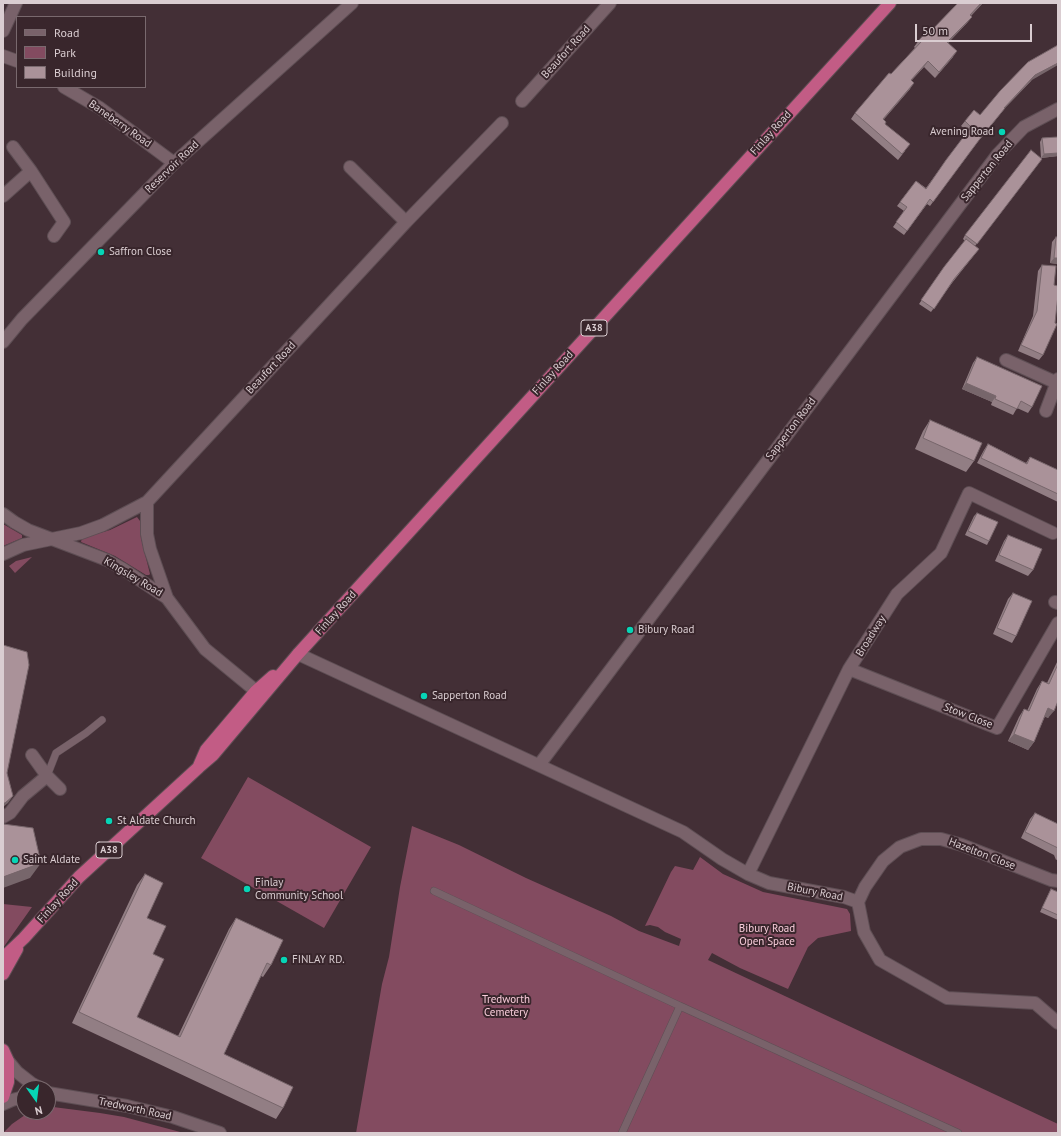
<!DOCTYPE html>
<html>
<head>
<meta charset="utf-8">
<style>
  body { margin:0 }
  #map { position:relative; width:1061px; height:1136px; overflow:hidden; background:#432f36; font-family:"PT Sans",sans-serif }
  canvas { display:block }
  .frame { position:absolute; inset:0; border:4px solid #dacdd1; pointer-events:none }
  .legend { position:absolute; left:16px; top:16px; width:130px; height:72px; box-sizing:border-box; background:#39262c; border:1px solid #79696e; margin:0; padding:5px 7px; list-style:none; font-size:12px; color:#dacdd1 }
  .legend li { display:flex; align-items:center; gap:8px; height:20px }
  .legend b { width:20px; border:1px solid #79696e }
  .north { position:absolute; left:16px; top:1080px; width:40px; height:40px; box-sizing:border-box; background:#39262c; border:1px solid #79696e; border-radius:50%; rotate:166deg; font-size:11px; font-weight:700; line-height:16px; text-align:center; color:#dacdd1 }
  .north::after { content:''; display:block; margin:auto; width:14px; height:18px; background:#06d5b6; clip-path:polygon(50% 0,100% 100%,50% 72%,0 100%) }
  .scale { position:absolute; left:915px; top:24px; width:117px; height:18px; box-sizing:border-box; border:2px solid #dacdd1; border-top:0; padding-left:5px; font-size:12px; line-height:14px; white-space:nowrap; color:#dacdd1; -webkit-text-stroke:3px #39262c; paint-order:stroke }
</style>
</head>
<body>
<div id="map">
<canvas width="1061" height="1136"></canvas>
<div class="frame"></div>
<ul class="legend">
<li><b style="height:5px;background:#79626a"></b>Road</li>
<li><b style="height:11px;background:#834b60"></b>Park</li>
<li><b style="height:11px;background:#aa9299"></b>Building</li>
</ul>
<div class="north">N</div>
<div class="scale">50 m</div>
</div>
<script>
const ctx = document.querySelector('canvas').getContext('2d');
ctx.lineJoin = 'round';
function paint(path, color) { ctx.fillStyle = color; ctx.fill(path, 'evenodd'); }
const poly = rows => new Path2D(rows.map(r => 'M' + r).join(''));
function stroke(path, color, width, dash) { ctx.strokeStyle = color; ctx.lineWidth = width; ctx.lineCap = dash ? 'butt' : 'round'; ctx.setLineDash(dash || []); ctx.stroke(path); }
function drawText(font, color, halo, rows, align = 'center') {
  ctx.font = font + ' "PT Sans",sans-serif'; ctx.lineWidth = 4; ctx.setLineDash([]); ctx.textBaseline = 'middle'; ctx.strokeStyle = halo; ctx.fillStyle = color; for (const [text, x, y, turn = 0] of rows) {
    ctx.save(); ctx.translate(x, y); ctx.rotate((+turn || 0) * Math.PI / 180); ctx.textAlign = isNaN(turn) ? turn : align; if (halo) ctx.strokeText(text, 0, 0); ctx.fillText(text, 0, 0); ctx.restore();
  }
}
const green = poly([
  [137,517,140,521,141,538,150,574,149,575,146,575,115,556,81,542,82,538,110,530],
  [3,524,22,535,22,538,3,546],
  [32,557,15,573,9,566,16,561],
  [248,777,371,847,324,928,201,858],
  [412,826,459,845,526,878,611,916,639,931,679,946,681,939,665,932,658,927,650,925,645,926,671,872,675,866,693,870,700,857,723,874,763,892,847,909,850,914,851,931,818,938,808,947,788,989,740,968,712,953,708,960,1058,1124,1058,1133,356,1133,382,984,389,957,400,887],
  [3,904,32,907,3,948],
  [53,1107,100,1113,124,1117,184,1133,3,1133,12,1124,25,1115,30,1112,48,1112,48,1108]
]);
const service = poly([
  [47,776,56,753,86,733,102,720],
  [434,891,680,1006,622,1133],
  [680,1006,958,1133]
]);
const minor = poly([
  [3,31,16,3],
  [3,56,17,61],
  [64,87,100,108,174,163],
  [522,101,610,3],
  [13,147,31,171,64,222,54,236],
  [350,167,406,222],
  [3,196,31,171],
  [3,342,22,319,174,163,352,3],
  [1006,360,1057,383],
  [1046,411,1058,379],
  [147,502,147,534,150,549,167,598],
  [3,514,14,522,28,530,107,560,123,569,167,598,205,649,256,691],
  [3,554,23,545,81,533,103,525,147,502,406,222,502,123],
  [1055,602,1058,603],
  [298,654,683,832,722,859,748,874,769,883,844,897,858,902,864,932,880,960,947,998,1035,1003,1058,1023],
  [849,669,997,728,1058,623],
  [32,755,47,776,60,789],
  [539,765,998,154,1024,127,1058,109],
  [3,817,10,813,23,796,47,776],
  [748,874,849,669,897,594,941,553,969,493,1053,533],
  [858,902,865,887,883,861,900,847,921,839,941,839,962,845,1051,880,1058,881]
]);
const tertiary = poly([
  [8,1061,17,1072,31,1083,40,1088],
  [48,1093,127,1106,173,1117,220,1133],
  [3,1104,12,1100,24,1097]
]);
const trunk = poly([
  [199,766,206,750,256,691,273,676],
  [3,958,24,938,79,877,199,767,213,755,298,654,890,3],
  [3,974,17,949],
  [3,1050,8,1061,8,1082,3,1097]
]);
const wall = poly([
  [958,3,983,3,971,16,972,17,967,23,948,43,953,57,935,78,924,67,912,80,910,89,884,119,885,124,905,151,898,160,851,119,855,113,915,48,914,47,919,40,931,31],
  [1032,80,1005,108,976,144,930,206,927,204,904,235,893,227,904,211,897,206,916,181,926,188,968,131,961,126,965,121,980,115],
  [1058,137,1058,156,1041,158,1040,142,1042,138],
  [1042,159,975,246,979,249,952,283,931,312,919,304,944,267,965,241,963,239,965,235],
  [1056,237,1058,264,1050,263,1052,242],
  [1042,265,1054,285,1043,355,1039,360,1018,351,1033,316,1038,271],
  [977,357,1032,407,1028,413,1017,408,1013,415,991,405,992,402,962,389,973,363],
  [930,420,974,461,966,472,915,449,923,431],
  [988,444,1026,463,1030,457,1058,470,1058,502,977,463,984,450],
  [977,513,989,541,987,545,965,535,974,516],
  [1008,535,1033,570,1028,576,995,561,1004,541],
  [1013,593,1016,636,1012,643,993,634,1008,599],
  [1058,660,1058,701,1048,718,1045,716,1034,742,1028,750,1008,741,1019,717,1024,709,1027,711,1037,689,1042,681,1047,683],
  [1035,813,1058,824,1058,859,1056,860,1054,855,1021,838,1030,819],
  [145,874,147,918,153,954,137,1017,178,1036,229,929,236,918,271,965,263,977,261,976,224,1054,283,1108,276,1119,72,1023,137,885],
  [1051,889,1058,892,1058,920,1040,912,1049,893]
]);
const shadedWall = poly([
  [981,3,983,3,965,21,970,15],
  [972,17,967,23,943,48,947,42],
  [957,51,953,57,935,78,939,72],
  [928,61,924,67,906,86,911,80],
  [1058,63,1058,65,1032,80,1001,112,1004,108,1035,75],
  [914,83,910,89,879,125,883,119],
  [1058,153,1058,156,1041,158,1044,154],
  [1054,258,1058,258,1058,264,1050,263],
  [966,383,996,396,992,402,962,389],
  [1048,708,1054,711,1048,718,1043,716],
  [1014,734,1034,742,1028,750,1008,741],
  [13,796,8,803,3,807,3,803],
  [41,863,30,878,3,888,3,877]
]);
const building = poly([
  [958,3,981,3,970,15,972,17,947,42,957,51,939,72,928,61,911,80,914,83,883,119,886,122,885,124,910,144,902,154,855,113,889,73,891,74,921,42,919,40,929,29,931,31,958,3],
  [1058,45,1058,63,1035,75,1004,108,1005,108,979,140,933,202,930,199,907,231,896,222,907,207,900,202,916,181,926,189,946,160,971,127,965,121,974,110,980,115,1000,91,1028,62,1058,45],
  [1058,137,1058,153,1044,154,1042,138,1058,137],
  [1031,150,1042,159,977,244,965,235,1031,150],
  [1056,237,1058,237,1058,258,1054,258,1056,237],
  [966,239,979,249,954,279,934,309,921,300,944,267,966,239],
  [1042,265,1056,266,1054,285,1058,286,1058,295,1055,323,1057,324,1043,355,1021,345,1037,311,1042,265],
  [977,357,1042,386,1032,407,1021,401,1017,409,995,399,996,396,966,383,977,357],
  [930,420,982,443,974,461,923,438,930,420],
  [988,444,1027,464,1030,457,1058,470,1058,494,981,458,988,444],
  [977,513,998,522,989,541,968,531,977,513],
  [1008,535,1042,549,1033,570,999,555,1008,535],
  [1013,593,1032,601,1016,636,997,628,1013,593],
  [3,645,27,652,29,665,7,773,13,796,5,803,3,803,3,645],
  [1058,664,1058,701,1054,711,1048,708,1034,742,1014,734,1024,709,1029,711,1042,681,1049,684,1058,664],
  [1035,813,1058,824,1058,848,1025,832,1035,813],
  [3,824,33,828,41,863,3,877,3,824],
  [145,874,163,883,147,918,166,926,153,954,164,959,137,1017,180,1037,236,918,283,940,271,965,267,963,224,1054,293,1087,283,1108,79,1012,145,874],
  [1051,889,1058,892,1058,915,1042,908,1051,889]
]);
const markers = [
  [1002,132,4,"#06d5b6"],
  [101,252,4,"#06d5b6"],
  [630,630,4,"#06d5b6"],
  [424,696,4,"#06d5b6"],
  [109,821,4,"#06d5b6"],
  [15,860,4,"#06d5b6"],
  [247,889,4,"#06d5b6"],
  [284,960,4,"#06d5b6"]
];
const shields = [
  [594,328,26],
  [109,850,26]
];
const shieldNames = [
  ["A38",594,328],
  ["A38",109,850]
];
const streetNames = [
  ["Beaufort Road",566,52,-48],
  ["Baneberry Road",120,124,35],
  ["Finlay Road",771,133,-48],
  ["Reservoir Road",172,167,-44],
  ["Sapperton Road",987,171,-51],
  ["Beaufort Road",271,368,-47],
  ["Finlay Road",553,373,-48],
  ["Sapperton Road",791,429,-53],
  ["Kingsley Road",133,577,31],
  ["Finlay Road",336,613,-48],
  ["Broadway",871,636,-58],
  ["Stow Close",968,716,21],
  ["Hazelton Close",982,854,21],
  ["Bibury Road",815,892,11],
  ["Finlay Road",58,901,-48],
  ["Tredworth Road",135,1109,12]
];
const poiNames = [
  ["Avening Road",994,132,"right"],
  ["Saffron Close",109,252],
  ["Bibury Road",638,630],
  ["Sapperton Road",432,696],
  ["St Aldate Church",117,821],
  ["Saint Aldate",23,860],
  ["Finlay",255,883],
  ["Community School",255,896],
  ["FINLAY RD.",292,960]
];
const parkNames = [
  ["Bibury Road",767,929],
  ["Open Space",767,942],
  ["Tredworth",506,1000],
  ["Cemetery",506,1013]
];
paint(green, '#834b60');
stroke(service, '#5e4e54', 8);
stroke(minor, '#5e4e54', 14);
stroke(tertiary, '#5e4e54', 14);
stroke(trunk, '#5e4e54', 14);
stroke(service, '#79626a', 7);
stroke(minor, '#79626a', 12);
stroke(tertiary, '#79626a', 12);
stroke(trunk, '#c25c85', 12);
paint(wall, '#927e84');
paint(shadedWall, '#77666b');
paint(building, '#aa9299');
stroke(building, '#77666b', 1);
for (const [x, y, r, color] of markers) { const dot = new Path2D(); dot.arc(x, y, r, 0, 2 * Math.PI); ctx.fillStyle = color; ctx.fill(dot); stroke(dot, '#39262c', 1.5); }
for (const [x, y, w] of shields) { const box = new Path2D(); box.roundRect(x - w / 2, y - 8, w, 16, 3); ctx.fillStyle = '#39262c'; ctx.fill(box); stroke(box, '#dacdd1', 1); }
drawText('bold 10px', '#dacdd1', null, shieldNames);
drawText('11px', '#dacdd1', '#39262c', streetNames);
drawText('11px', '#dacdd1', '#39262c', poiNames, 'left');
drawText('11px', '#f9cddb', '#39262c', parkNames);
</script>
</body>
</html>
